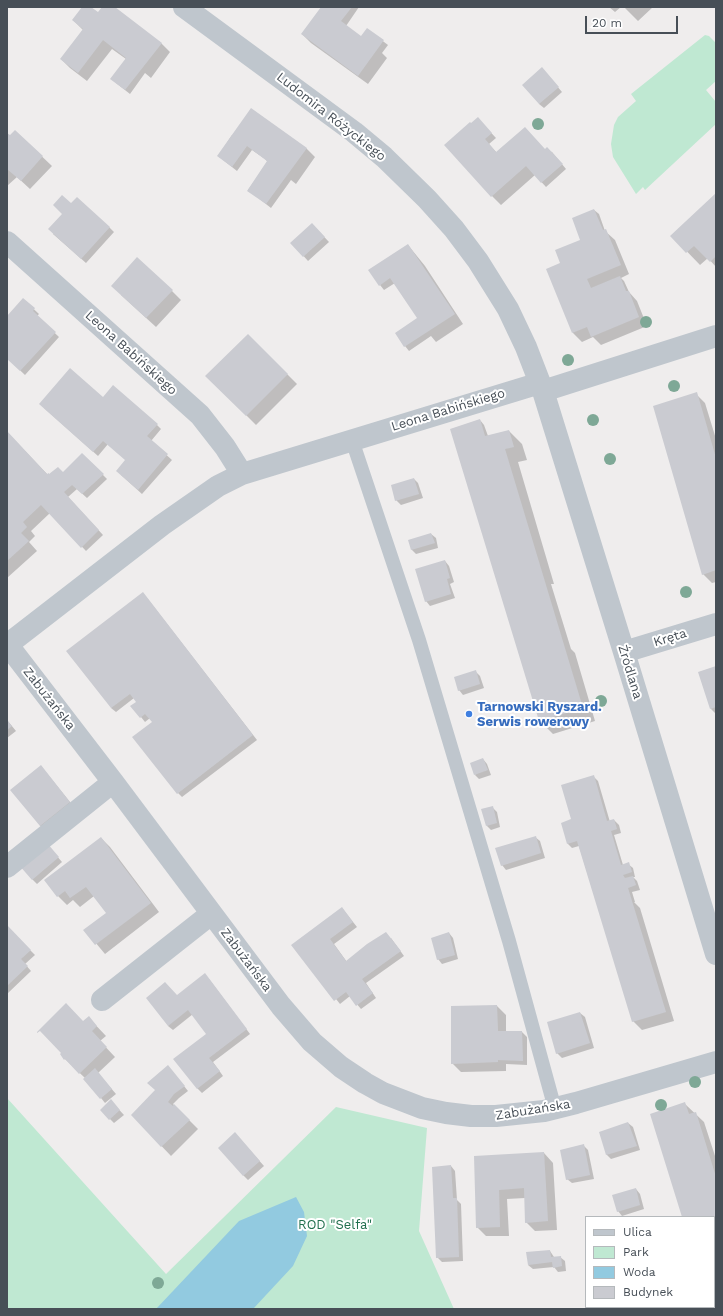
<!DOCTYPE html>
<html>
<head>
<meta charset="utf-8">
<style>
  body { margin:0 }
  #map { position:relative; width:723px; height:1316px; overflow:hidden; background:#efeded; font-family:"Work Sans",sans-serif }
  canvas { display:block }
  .frame { position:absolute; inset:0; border:8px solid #474f57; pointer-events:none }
  .legend { position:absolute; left:585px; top:1216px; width:130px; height:92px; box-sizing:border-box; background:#fff; border:1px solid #b5b9bc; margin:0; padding:5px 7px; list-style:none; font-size:12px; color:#474f57 }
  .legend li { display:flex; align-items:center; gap:8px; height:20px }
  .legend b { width:20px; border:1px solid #b5b9bc }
  .scale { position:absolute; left:585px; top:16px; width:93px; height:18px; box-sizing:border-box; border:2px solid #474f57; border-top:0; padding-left:5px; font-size:12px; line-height:14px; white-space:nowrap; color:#474f57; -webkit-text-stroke:3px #fff; paint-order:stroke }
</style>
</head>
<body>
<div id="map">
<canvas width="723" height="1316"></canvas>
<div class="frame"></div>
<ul class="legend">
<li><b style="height:5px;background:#bfc6cd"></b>Ulica</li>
<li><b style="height:11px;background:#bfe8d2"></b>Park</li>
<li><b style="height:11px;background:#92cae0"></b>Woda</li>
<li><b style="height:11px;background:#cacbd1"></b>Budynek</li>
</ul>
<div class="scale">20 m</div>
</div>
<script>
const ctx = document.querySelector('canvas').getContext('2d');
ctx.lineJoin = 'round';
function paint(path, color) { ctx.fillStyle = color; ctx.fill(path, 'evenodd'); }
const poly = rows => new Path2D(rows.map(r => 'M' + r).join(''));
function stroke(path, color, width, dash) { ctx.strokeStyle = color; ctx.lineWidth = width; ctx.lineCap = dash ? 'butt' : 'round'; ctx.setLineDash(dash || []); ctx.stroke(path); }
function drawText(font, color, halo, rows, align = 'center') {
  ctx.font = font + ' "Work Sans",sans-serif'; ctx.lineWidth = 4; ctx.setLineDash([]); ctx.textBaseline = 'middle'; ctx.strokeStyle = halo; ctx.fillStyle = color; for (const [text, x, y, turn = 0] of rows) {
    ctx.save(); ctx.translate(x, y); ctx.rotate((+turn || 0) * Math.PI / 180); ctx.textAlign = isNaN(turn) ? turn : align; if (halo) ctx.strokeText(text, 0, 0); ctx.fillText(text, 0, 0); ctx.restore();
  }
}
const green = poly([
  [705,35,709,36,716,43,716,81,706,90,716,102,716,124,645,190,643,187,636,194,613,157,611,144,614,125,618,117,636,101,631,94],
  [7,1098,166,1274,336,1107,427,1128,419,1231,454,1309,7,1309]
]);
const water = poly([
  [296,1197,304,1212,307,1236,293,1266,253,1309,156,1309,239,1221]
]);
const shadow = poly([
  [84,7,89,7,98,14,104,7,113,7,161,43,170,52,151,78,145,73,130,94,116,83,126,59,112,49,87,81,70,68,61,59,83,30,73,20],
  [322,7,359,7,346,26,365,40,367,29,388,45,382,53,387,58,368,84,311,43,302,34],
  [609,7,621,7,615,12],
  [624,7,653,7,638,21],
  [546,73,562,92,544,108,539,104],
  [482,123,496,138,489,144,497,153,545,150,552,152,566,169,546,187,535,175,501,205,492,196],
  [15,131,52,166,30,189,17,177,7,186,7,134,10,137],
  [232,135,306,148,315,157,296,184,291,180,271,208,248,190,268,162,265,159,252,150,237,171,218,156],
  [716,194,716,267,708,258,700,265,672,236],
  [71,205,109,227,114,232,86,263,53,234],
  [594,210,599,214,605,231,615,240,629,274,621,278,624,281,629,292,637,301,647,326,601,345,593,337,582,342,573,333,562,264,582,240],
  [312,224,329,242,308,261,292,243],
  [408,245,425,266,463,324,436,342,431,336,409,351,405,346,418,318,395,283,384,290,380,285],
  [172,291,181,300,156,327,121,295],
  [23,299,39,314,37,316,59,337,25,375,7,358,7,317],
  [248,335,297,384,256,425,207,376],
  [696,394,705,403,716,439,716,582,712,583,703,574],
  [44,408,157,425,161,429,151,441,172,460,142,494,121,475,126,460,108,444,98,456],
  [480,420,484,425,488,436,509,431,522,444,527,460,518,462,554,584,551,584,571,649,575,653,595,721,553,734,540,721,519,652],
  [7,432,48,475,63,473,82,454,107,479,87,498,77,489,68,497,103,535,86,551,50,513,31,531,35,536,29,542,37,551,7,578],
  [414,479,418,483,423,498,401,505,396,500],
  [431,534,436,538,438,548,416,554,412,550,409,541],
  [445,561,449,566,454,582,450,584,455,598,430,606,426,601],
  [147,598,257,740,182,797,178,793,153,722,150,718,145,722,141,717,137,702,134,698,116,712,111,708],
  [716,668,716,714,711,709],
  [476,672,480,676,484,688,463,695,459,690],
  [7,720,16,731,7,738],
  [483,759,487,764,491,775,479,779,475,775],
  [45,771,74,807,45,830,40,826],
  [593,776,598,781,610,822,614,820,619,825,621,833,614,835,623,865,628,864,633,868,635,877,633,877,637,881,640,890,632,892,635,902,634,902,640,908,674,1021,642,1030,633,1021,579,846,572,848,568,844,572,819],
  [492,807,497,812,500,827,491,830,487,826],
  [535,837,540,841,545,858,506,870,502,865],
  [101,838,110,847,159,912,105,954,85,930,107,913,94,896,80,907,73,900,67,905,58,896,46,880],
  [51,849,62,862,37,884,32,879],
  [342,908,357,927,334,944,347,962,391,938,404,956,366,983,376,998,361,1009,350,996,340,1004,293,945],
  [7,927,35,955,25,964,31,971,7,994],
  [449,933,453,938,458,959,442,964,438,959],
  [209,979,250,1034,213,1062,223,1076,202,1093,197,1088,208,1034,193,1014,173,1030,168,1026,177,996],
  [497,1006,506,1015,506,1032,522,1032,527,1037,527,1065,506,1064,506,1071,461,1072,452,1063],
  [580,1013,585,1017,594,1048,562,1058,557,1053],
  [89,1018,106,1036,100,1041,115,1057,98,1073,116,1094,105,1103,85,1078,65,1059,84,1022],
  [172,1071,188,1091,179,1098,173,1104,198,1129,171,1156,132,1115,156,1090],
  [111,1101,124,1115,114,1123,101,1110],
  [685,1104,704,1122,716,1159,716,1235,714,1235,714,1217,683,1217],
  [628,1123,633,1127,640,1150,611,1159,607,1155,600,1133],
  [239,1138,264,1166,248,1180,243,1175],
  [584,1146,588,1150,594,1179,572,1183,567,1179],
  [544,1153,553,1163,557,1230,535,1231,526,1222,525,1198,507,1199,509,1236,486,1236,477,1227,475,1157],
  [451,1166,455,1171,457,1200,461,1204,463,1261,442,1262,437,1257],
  [636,1189,640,1194,644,1209,622,1216,618,1211],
  [550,1251,554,1257,560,1257,565,1261,566,1271,558,1272,554,1267,533,1269,528,1265]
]);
const building = poly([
  [82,7,91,7,98,12,102,7,115,7,162,43,125,90,110,79,126,58,103,40,78,73,60,59,83,29,72,20],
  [321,7,352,7,341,21,361,36,367,28,384,40,358,76,301,34],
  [542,67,559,87,539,104,522,85],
  [251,108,307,148,266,204,247,191,267,161,247,146,232,167,217,156],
  [478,117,492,133,485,139,496,152,525,127,545,149,547,147,563,164,541,183,526,166,491,197,444,145,470,122,471,123],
  [15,130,43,156,21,181,7,169,7,133,10,135],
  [716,193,716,256,710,262,694,246,686,253,670,236],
  [62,195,71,203,77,197,110,227,81,259,48,229,62,214,53,205],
  [594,209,603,230,606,229,621,265,587,279,591,288,620,276,626,291,629,291,639,317,591,337,587,327,572,333,546,269,560,263,555,250,580,240,572,218],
  [312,223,325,237,303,257,290,243],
  [408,244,455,314,404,347,395,333,417,318,390,278,379,286,368,270],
  [137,257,173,290,146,318,111,286],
  [23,298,35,308,33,311,56,332,20,371,7,359,7,316],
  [248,334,288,374,246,416,205,376],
  [70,368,103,397,113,385,158,424,147,436,168,454,138,490,116,471,125,460,103,441,93,452,39,404],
  [697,392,716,458,716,570,702,575,653,406],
  [480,419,485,436,509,430,514,447,505,449,583,708,539,721,450,429],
  [7,431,47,474,49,473,49,474,58,467,63,472,82,453,104,474,82,494,72,485,64,492,99,530,81,548,41,505,23,522,27,527,21,533,29,541,7,561],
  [414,478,419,494,395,501,391,485],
  [431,533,435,543,411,550,408,540],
  [445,560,450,578,447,579,451,594,425,602,415,569],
  [143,592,253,735,177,794,132,737,152,722,145,714,140,718,130,706,136,702,130,694,111,708,66,651],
  [716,666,716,707,710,709,698,672],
  [476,670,480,684,458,691,454,677],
  [7,720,12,726,7,730],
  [483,758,488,770,474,775,470,763],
  [41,765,70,802,40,826,10,790],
  [594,775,607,821,614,819,617,829,611,831,621,865,629,862,632,872,623,875,625,878,633,876,636,885,628,888,666,1012,632,1022,577,841,567,844,561,823,571,819,561,785],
  [493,806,497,823,486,826,481,809],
  [536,836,541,853,501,866,495,848],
  [101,837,151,903,95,945,83,930,106,913,86,887,70,898,65,891,57,897,44,880],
  [47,843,59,857,32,880,19,865],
  [342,907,353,922,330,939,346,961,367,944,386,932,401,951,362,979,373,993,356,1006,346,992,334,1001,291,945],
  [7,925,31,950,21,959,28,966,7,986],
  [449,932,455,955,437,960,431,938],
  [205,973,247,1029,209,1058,220,1071,197,1089,173,1059,206,1034,188,1010,168,1026,146,998,165,982,177,995],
  [66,1003,83,1021,89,1016,97,1026,92,1031,107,1047,79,1074,65,1059,64,1060,60,1054,61,1053,40,1031,37,1033,37,1032],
  [497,1005,498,1031,522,1031,523,1061,498,1060,498,1062,451,1064,451,1006],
  [580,1012,590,1043,556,1054,547,1022],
  [168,1065,185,1086,174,1094,168,1102,173,1106,174,1104,190,1120,161,1147,131,1115,155,1090,147,1083],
  [95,1068,112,1089,100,1099,83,1079],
  [111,1099,120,1110,109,1120,100,1110],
  [685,1102,689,1114,696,1112,716,1177,716,1223,714,1224,714,1217,682,1217,650,1114],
  [628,1122,637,1146,606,1155,599,1132],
  [235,1132,260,1161,243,1176,218,1148],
  [584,1144,590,1175,566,1180,560,1150],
  [544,1152,548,1221,525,1223,524,1188,499,1190,500,1227,476,1228,474,1156],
  [451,1165,453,1198,457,1198,459,1257,436,1258,432,1167],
  [636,1188,640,1205,617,1212,612,1195],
  [550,1250,551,1257,561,1256,562,1266,553,1268,552,1262,528,1265,526,1252],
  [716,1277,716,1297,714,1291,714,1278]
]);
const service = poly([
  [352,440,419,640,509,941,555,1109]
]);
const minor = poly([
  [184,7,354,132,384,157,427,199,454,229,478,261,508,309,526,347,543,391,624,652,716,954],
  [7,242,200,415,225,447,242,474],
  [543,391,716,336],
  [7,644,113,782,281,1006,312,1042,341,1067,365,1083,383,1093,422,1108,446,1113,471,1116,496,1116,544,1111,576,1103,716,1062],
  [7,645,162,525,218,486,242,474,540,383],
  [624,652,716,624],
  [7,867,113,782],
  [102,1000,211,914]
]);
const trees = [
  [538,124],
  [646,322],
  [568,360],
  [674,386],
  [593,420],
  [610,459],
  [686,592],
  [601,701],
  [695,1082],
  [661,1105],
  [158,1283]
];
const markers = [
  [469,714,4,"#3f7fe0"]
];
const streetNames = [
  ["Ludomira Różyckiego",331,117,38],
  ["Leona Babińskiego",131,353,42],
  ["Leona Babińskiego",448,410,-17],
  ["Kręta",670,638,-17],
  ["Źródlana",630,672,73],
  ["Zabużańska",49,699,52],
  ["Zabużańska",246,960,53],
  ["Zabużańska",533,1110,-9]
];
const shopNames = [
  ["Tarnowski Ryszard.",477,707],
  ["Serwis rowerowy",477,722]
];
const parkNames = [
  ["ROD \"Selfa\"",335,1225]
];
paint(green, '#bfe8d2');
paint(water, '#92cae0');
paint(shadow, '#0003');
paint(building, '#cacbd1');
stroke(service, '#bfc6cd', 14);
stroke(minor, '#bfc6cd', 22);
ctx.fillStyle = '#7ea896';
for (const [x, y] of trees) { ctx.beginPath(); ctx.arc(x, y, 6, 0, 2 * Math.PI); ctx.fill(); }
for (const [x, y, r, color] of markers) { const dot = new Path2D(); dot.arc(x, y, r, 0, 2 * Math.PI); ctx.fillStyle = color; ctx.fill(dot); stroke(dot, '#fff', 1.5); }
drawText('13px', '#474f57', '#fff', streetNames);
drawText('bold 13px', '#366cbe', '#fff', shopNames, 'left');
drawText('13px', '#226f4e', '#fff', parkNames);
</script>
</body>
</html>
